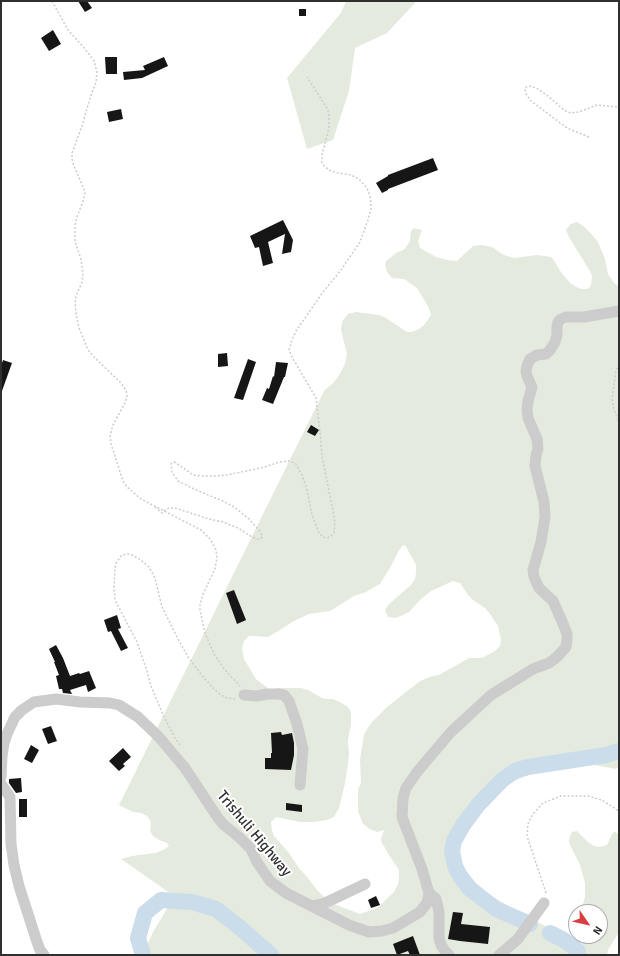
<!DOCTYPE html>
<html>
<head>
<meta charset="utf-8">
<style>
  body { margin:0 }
  #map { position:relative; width:620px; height:956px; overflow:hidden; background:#fff; font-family:Signika,sans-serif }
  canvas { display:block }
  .frame { position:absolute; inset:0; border:2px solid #2f2f2f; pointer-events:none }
  .north { position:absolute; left:568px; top:904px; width:40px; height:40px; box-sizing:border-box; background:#fff; border:1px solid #acacac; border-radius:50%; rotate:124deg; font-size:11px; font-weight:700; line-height:16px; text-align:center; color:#2f2f2f }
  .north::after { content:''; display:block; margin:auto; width:14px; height:18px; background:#d93e41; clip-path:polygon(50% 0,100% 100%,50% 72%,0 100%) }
</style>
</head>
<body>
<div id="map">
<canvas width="620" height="956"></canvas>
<div class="frame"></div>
<div class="north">N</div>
</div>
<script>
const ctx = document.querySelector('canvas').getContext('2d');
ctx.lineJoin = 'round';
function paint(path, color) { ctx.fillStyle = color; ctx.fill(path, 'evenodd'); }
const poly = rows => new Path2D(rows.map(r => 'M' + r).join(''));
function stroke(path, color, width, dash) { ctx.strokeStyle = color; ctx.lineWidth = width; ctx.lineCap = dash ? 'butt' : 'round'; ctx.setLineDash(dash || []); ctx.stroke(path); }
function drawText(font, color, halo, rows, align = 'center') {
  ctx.font = font + ' Signika,sans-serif'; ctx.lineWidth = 4; ctx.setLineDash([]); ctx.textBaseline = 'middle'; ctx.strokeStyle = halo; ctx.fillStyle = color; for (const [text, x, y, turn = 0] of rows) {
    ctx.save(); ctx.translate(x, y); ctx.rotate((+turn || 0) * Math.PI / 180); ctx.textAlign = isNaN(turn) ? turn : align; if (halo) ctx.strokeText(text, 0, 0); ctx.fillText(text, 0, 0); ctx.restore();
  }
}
const green = poly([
  [346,1,415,1,415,3,387,33,355,48,349,91,333,140,307,149,287,78,341,13],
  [577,222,586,228,598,242,605,259,608,274,615,284,619,286,619,767,616,769,589,764,565,764,551,766,530,773,512,782,499,790,483,808,464,834,458,847,457,856,460,865,465,872,476,883,493,897,517,911,564,936,577,945,587,954,579,936,600,936,600,912,579,912,583,904,585,897,585,883,580,865,570,845,569,841,570,836,572,832,577,831,589,843,594,846,599,847,607,845,612,834,614,832,616,832,619,836,619,932,608,950,607,955,149,955,147,946,153,932,168,907,184,903,121,859,132,856,155,853,163,850,169,846,167,843,159,840,153,836,150,831,151,822,147,816,141,813,133,812,119,805,324,391,333,383,338,377,345,364,347,354,341,330,342,323,343,320,348,314,356,312,372,314,379,315,386,318,407,332,411,332,419,329,424,325,429,318,431,315,429,308,417,288,407,281,404,279,392,278,387,272,385,265,386,261,396,253,403,250,406,247,410,241,411,231,414,228,422,230,418,241,420,248,436,257,447,260,457,261,473,246,481,245,492,247,504,255,514,258,537,255,551,257,553,259,561,272,570,283,576,287,582,289,586,289,589,288,591,285,592,277,591,273,569,237,566,230,571,224],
  [405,545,416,565,416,572,415,579,411,585,388,605,385,610,388,617,395,618,401,616,409,612,420,600,431,591,453,581,460,583,468,595,473,600,485,608,490,614,498,626,501,640,500,646,495,651,482,658,469,658,439,675,432,676,420,681,387,707,372,722,364,734,360,760,361,783,358,789,358,811,363,824,370,829,377,832,384,830,381,839,382,843,389,855,399,870,399,877,398,884,394,892,377,908,360,914,334,904,322,895,317,890,308,878,299,868,289,853,274,836,272,830,271,822,276,817,300,822,314,822,327,820,334,817,339,808,345,783,348,763,349,755,348,740,351,724,351,712,348,707,340,702,333,699,326,699,322,698,308,690,301,688,277,688,270,690,256,679,244,659,242,648,244,641,249,636,253,636,268,637,277,632,294,621,309,614,330,611,354,596,366,592,376,586,380,584,390,568,398,552,402,546]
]);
const river = poly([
  [530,924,496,909,470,889,460,876,455,866,452,851,454,841,463,825,478,805,502,780,515,771,528,767,606,755,619,751],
  [550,933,564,940,577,950,579,955],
  [143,955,138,938,145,913,161,900,192,902,216,909,238,926,271,955]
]);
const building = poly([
  [78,1,87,1,92,8,85,12],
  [299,9,306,9,306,16,299,16],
  [53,30,61,44,49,51,41,38],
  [105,57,117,57,117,74,106,74],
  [164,57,168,66,142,78,124,80,123,72,145,70,143,66],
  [121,109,123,119,109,122,107,112],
  [433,158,438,170,388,189,388,190,382,193,376,183,388,176,388,175],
  [283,220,293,240,291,252,282,254,285,234,268,242,273,263,263,266,259,247,255,248,250,236],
  [227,353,228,366,218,367,218,354],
  [248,359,256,362,243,400,234,398],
  [3,360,12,363,2,391,1,391,1,366],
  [276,362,288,363,285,377,284,377,273,404,262,400,267,388,269,389,273,376,274,377],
  [311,425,319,430,315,436,307,432],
  [234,590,246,620,237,624,226,593],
  [117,615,121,628,118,629,128,648,121,651,111,631,108,632,104,620],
  [56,645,63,658,70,676,79,673,80,674,89,671,96,688,88,692,86,685,70,690,72,694,63,693,62,689,59,689,56,676,59,675,54,662,55,662,49,649],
  [51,726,57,741,48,744,42,729],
  [281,732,282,735,292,733,294,743,294,755,291,770,265,769,265,758,271,758,271,753,272,753,271,733],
  [31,745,39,750,32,763,24,759],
  [123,748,131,757,123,764,125,766,119,771,109,761],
  [21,778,22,792,16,793,9,783,9,779],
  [19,799,27,799,27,817,19,817],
  [286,803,302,805,302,812,286,810],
  [376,896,380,905,371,908,368,900],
  [453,912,463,913,461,924,490,927,488,944,460,941,448,939],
  [413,936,420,955,410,955,408,951,397,955,393,944]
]);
const path = poly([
  [52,1,68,30,85,49,94,61,97,72,96,82,90,98,82,126,72,153,72,159,74,166,84,189,85,193,83,201,77,217,75,226,75,242,81,259,83,274,82,282,76,296,75,303,76,314,79,328,88,350,95,358,120,382,126,390,127,396,125,403,113,425,110,436,111,444,123,481,127,487,141,499,201,530,210,539,216,550,217,557,215,569,203,594,200,605,200,610,205,633,214,654,225,670,240,686],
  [589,137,567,128,531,101,526,94,525,89,526,87,531,86,538,89,548,96,564,110,568,112,571,113,579,112,597,105,619,107],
  [619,364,616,371,612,398,613,406,619,423],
  [155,507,162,513,165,510,169,508,175,508,209,519,223,522,238,528,252,537,257,539,260,539,262,537,262,535,259,530,248,518,234,507,225,502,194,489,178,481,172,472,171,464,174,462,176,463,189,472,193,475,203,476,213,476,227,475,251,470,265,467,279,462,290,461,296,464,302,475,307,490,312,515,319,533,323,537,327,538,331,536,334,533,335,524,334,516,322,456,320,431,316,398,292,357,289,350,292,340,296,331,323,292,341,270,360,242,368,220,371,209,371,203,370,196,367,188,359,179,351,175,338,173,331,171,325,167,322,163,322,155,329,128,329,114,327,108,307,77],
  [180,745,175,738,164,717,151,686,146,668,137,642,115,600,114,587,115,568,116,563,122,555,128,554,132,555,141,560,149,567,155,578,162,607,177,637,188,657,204,678,215,690,221,695,227,698,236,699],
  [546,893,527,836,528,824,533,814,543,803,561,796,588,796,602,800,616,809,619,812]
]);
const minor = poly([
  [244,695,257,696,267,694,278,694,284,695,289,701,297,724,303,749,300,785],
  [1,777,2,756,4,743,7,734,15,717,22,710,34,702,56,699,80,702,110,703,119,705,138,717,158,736,185,768,218,818,224,825,240,838,251,849,257,862,270,881,286,893,349,925,369,932,382,931,393,928,420,912,427,903,429,893,422,869,402,817,403,798,406,788,417,772,451,732,491,695,533,669,549,663,557,657,566,647,567,640,567,634,564,626,553,601,539,588,534,577,533,570,541,542,545,517,544,502,535,466,536,455,538,449,537,439,528,418,527,409,528,401,532,387,527,376,526,371,527,366,530,359,537,355,546,354,550,350,555,342,557,335,557,327,558,322,561,319,566,317,584,317,619,311],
  [1,784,10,797,11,844,14,865,19,886,37,942,40,950,44,955],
  [429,893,436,899,439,912,439,938,441,945,445,951,449,955],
  [312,906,325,903,365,884],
  [499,955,517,940,544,903]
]);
const streetNames = [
  ["Trishuli Highway",254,834,50]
];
paint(green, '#e4ebde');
stroke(river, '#cbdcea', 16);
paint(building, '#161616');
stroke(path, '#ccc', 1.5, [2, 2]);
stroke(minor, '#ccc', 11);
drawText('15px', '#2f2f2f', '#fff', streetNames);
</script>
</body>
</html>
